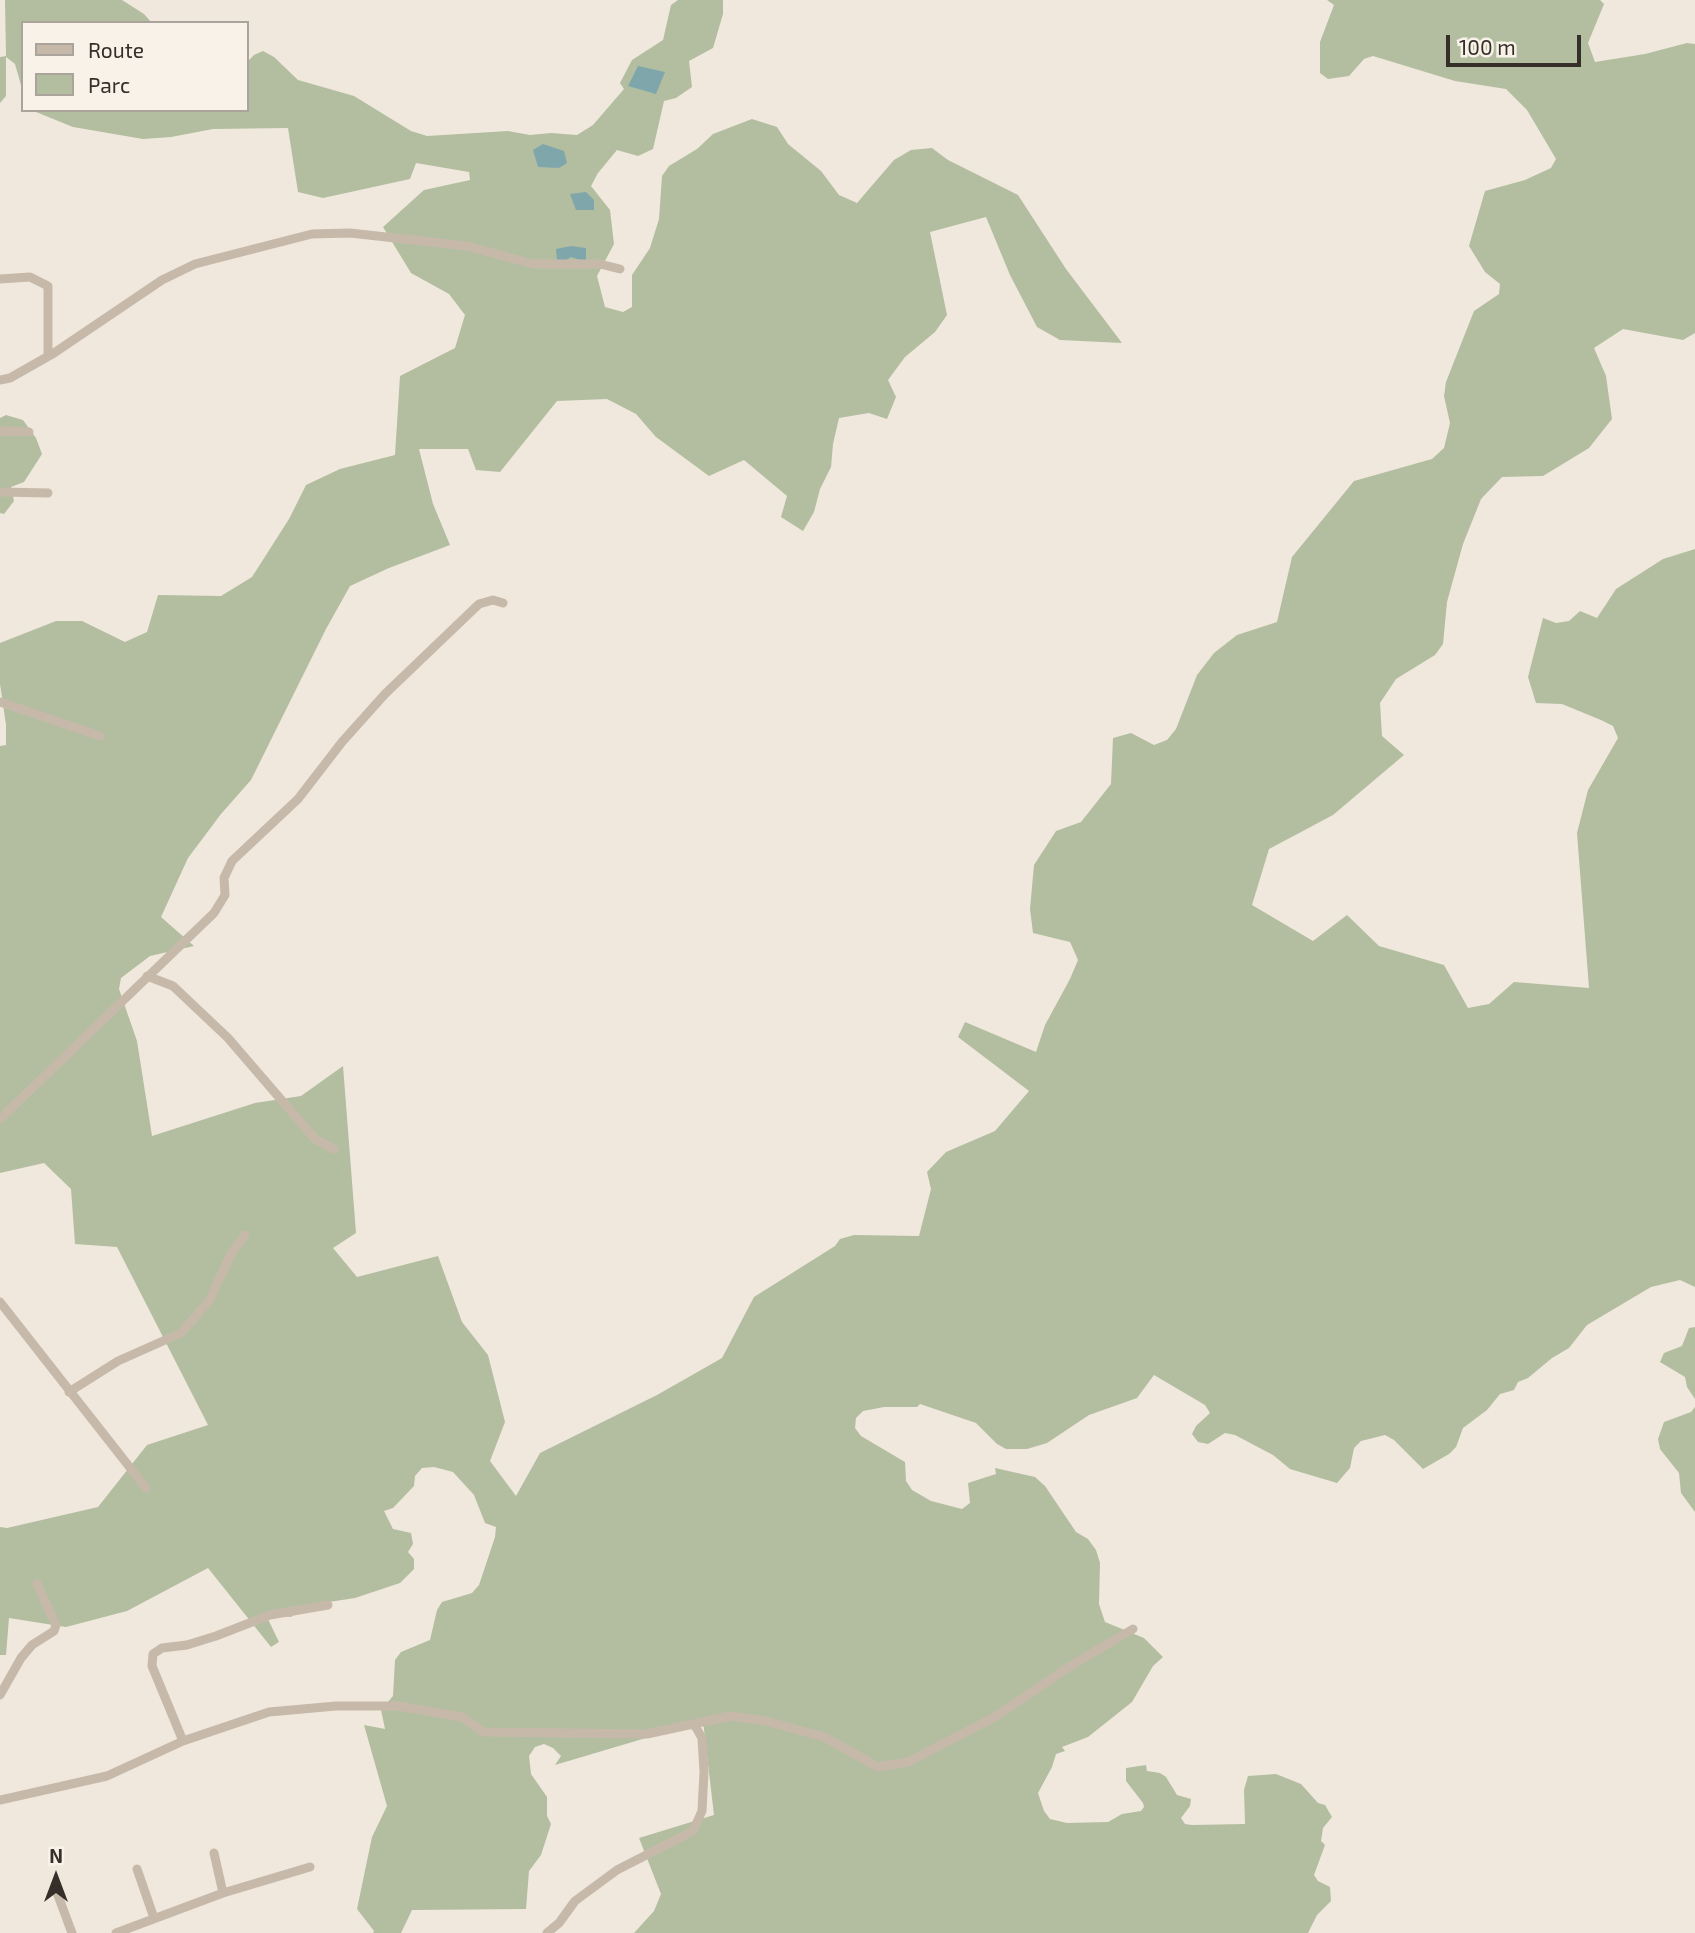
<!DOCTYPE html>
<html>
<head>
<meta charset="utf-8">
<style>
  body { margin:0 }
  #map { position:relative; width:1695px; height:1933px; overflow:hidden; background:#f0e8dd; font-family:"Exo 2",sans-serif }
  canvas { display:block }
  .legend { position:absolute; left:21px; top:21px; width:228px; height:91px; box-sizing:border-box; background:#f8f2e9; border:2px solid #aaa49c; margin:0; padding:9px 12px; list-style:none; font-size:21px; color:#352e29 }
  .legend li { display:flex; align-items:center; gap:14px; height:35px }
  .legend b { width:35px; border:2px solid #aaa49c }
  .north { position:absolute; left:21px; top:1842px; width:70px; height:70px; -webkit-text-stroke:5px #f8f2e9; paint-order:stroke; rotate:0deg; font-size:19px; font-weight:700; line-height:28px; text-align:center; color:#352e29 }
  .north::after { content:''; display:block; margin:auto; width:24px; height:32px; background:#352e29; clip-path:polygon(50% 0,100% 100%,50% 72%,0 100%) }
  .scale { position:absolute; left:1446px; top:35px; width:135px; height:32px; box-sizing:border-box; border:4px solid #352e29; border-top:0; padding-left:9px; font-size:21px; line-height:24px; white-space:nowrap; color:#352e29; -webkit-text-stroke:5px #f8f2e9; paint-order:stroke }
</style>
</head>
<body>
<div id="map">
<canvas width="1695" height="1933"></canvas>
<ul class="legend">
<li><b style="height:9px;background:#c7b9aa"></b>Route</li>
<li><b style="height:19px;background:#b2be9f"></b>Parc</li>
</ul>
<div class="north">N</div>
<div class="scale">100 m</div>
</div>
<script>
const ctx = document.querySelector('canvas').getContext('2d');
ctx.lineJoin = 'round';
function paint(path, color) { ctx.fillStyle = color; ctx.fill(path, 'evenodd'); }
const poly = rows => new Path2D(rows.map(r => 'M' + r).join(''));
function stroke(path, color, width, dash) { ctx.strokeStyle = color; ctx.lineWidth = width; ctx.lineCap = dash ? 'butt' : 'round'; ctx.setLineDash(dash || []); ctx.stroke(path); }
const green = poly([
  [5,0,122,0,144,14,152,23,23,23,23,92,15,64,6,57,6,96,0,103,0,57,6,56],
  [678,0,723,0,723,14,713,48,689,61,692,87,676,98,664,101,653,149,638,156,617,150,598,173,591,186,610,210,614,244,597,276,605,307,623,312,632,307,632,275,650,248,659,219,662,176,669,166,697,149,713,134,752,119,777,127,788,144,821,171,839,195,857,203,894,160,911,150,932,148,948,160,1018,195,1066,269,1122,343,1060,340,1037,327,1010,275,986,217,930,232,947,315,935,332,905,357,888,380,896,397,887,419,869,413,839,418,833,444,831,467,820,489,814,512,803,531,781,517,787,496,744,460,709,476,656,437,636,414,607,399,557,401,500,472,476,470,468,449,419,449,433,504,450,545,389,568,350,586,326,629,251,780,221,814,188,858,161,917,194,946,150,956,121,978,119,989,137,1041,152,1136,255,1103,301,1096,343,1066,356,1233,333,1248,357,1277,438,1256,462,1322,488,1355,505,1422,490,1461,516,1496,540,1453,657,1395,722,1358,754,1297,835,1246,840,1239,854,1235,919,1236,931,1189,927,1172,946,1152,995,1131,1029,1091,958,1037,965,1022,1036,1052,1045,1025,1070,979,1078,960,1070,942,1033,933,1030,909,1034,865,1056,831,1081,822,1111,784,1113,738,1131,733,1154,745,1167,740,1176,729,1197,675,1214,653,1237,635,1277,622,1292,557,1354,481,1432,459,1444,448,1450,423,1444,396,1446,382,1474,311,1499,294,1500,284,1485,272,1469,246,1485,191,1525,180,1551,168,1556,159,1527,110,1506,89,1455,81,1373,56,1364,59,1349,76,1328,79,1320,73,1320,42,1334,5,1327,0,1600,0,1604,4,1588,43,1595,62,1645,54,1687,43,1695,44,1695,333,1683,340,1623,329,1594,348,1606,376,1612,419,1589,448,1543,476,1502,477,1481,499,1463,544,1447,602,1443,644,1435,655,1396,679,1380,703,1382,736,1404,755,1333,815,1269,849,1252,905,1313,941,1347,915,1379,946,1444,965,1468,1008,1489,1004,1514,982,1589,988,1577,833,1588,790,1618,738,1613,726,1601,720,1562,704,1536,703,1528,677,1543,618,1556,623,1569,621,1580,611,1597,618,1616,589,1663,559,1695,549,1695,1287,1680,1280,1651,1287,1587,1325,1569,1348,1552,1358,1528,1378,1518,1382,1514,1390,1500,1394,1487,1410,1463,1428,1456,1447,1449,1454,1423,1469,1394,1440,1385,1435,1361,1441,1354,1448,1350,1468,1337,1483,1290,1469,1273,1455,1235,1435,1225,1433,1208,1444,1198,1442,1192,1434,1196,1426,1210,1413,1205,1405,1154,1375,1137,1398,1089,1415,1047,1443,1027,1449,1006,1449,997,1444,976,1423,920,1404,917,1407,884,1407,863,1411,856,1418,855,1428,861,1436,905,1462,906,1481,912,1490,931,1501,962,1509,970,1503,968,1483,996,1474,995,1468,1035,1477,1045,1486,1076,1532,1088,1539,1096,1550,1100,1563,1099,1604,1105,1622,1144,1638,1163,1657,1153,1666,1132,1702,1088,1737,1062,1747,1065,1751,1056,1754,1052,1767,1038,1793,1044,1811,1050,1819,1067,1823,1108,1822,1122,1814,1141,1811,1144,1807,1143,1803,1126,1781,1126,1768,1146,1765,1147,1771,1160,1773,1166,1777,1177,1795,1191,1799,1190,1806,1181,1818,1185,1824,1192,1825,1245,1824,1244,1790,1248,1776,1276,1774,1301,1784,1318,1803,1325,1805,1332,1817,1323,1828,1321,1841,1325,1845,1314,1875,1318,1881,1330,1887,1331,1901,1317,1915,1308,1933,634,1933,654,1911,661,1894,639,1838,714,1815,703,1721,555,1765,561,1756,553,1748,544,1744,535,1747,529,1756,531,1774,547,1797,547,1816,551,1824,541,1855,529,1871,526,1909,412,1910,401,1933,373,1933,374,1931,357,1909,372,1837,387,1806,364,1725,385,1729,381,1710,393,1696,395,1660,401,1652,430,1640,437,1610,442,1602,472,1593,479,1585,495,1537,496,1527,485,1523,474,1495,453,1472,434,1467,422,1468,415,1476,414,1486,393,1508,384,1511,393,1529,411,1533,413,1544,408,1552,414,1559,414,1569,400,1583,355,1598,303,1606,291,1617,266,1615,279,1642,271,1647,208,1568,127,1611,66,1627,9,1618,6,1655,0,1655,0,1527,7,1528,98,1507,147,1445,208,1425,117,1247,75,1244,71,1189,44,1163,0,1173,0,746,6,745,6,725,0,684,0,643,56,621,82,621,125,642,147,632,158,595,221,596,252,577,289,519,306,485,340,469,395,455,400,376,455,348,465,315,449,294,411,273,383,227,424,190,470,180,469,172,416,163,410,179,323,198,298,192,288,128,213,129,171,137,143,139,73,127,31,110,247,110,247,62,254,55,263,51,274,57,298,80,354,96,411,131,427,136,508,131,530,135,551,133,577,135,593,125,624,89,620,83,632,60,663,40,671,5],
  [6,415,23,420,36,438,42,454,24,482,11,487,14,501,4,514,0,513,0,418],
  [1695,1327,1695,1399,1687,1387,1685,1377,1660,1362,1664,1353,1682,1346,1689,1328],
  [1695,1407,1695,1512,1681,1493,1679,1473,1660,1449,1658,1439,1664,1422,1691,1412]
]);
const water = poly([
  [638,66,665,72,656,94,628,86],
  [543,144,564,151,567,163,559,168,538,167,533,150],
  [586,192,594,200,594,210,576,210,570,194],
  [571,246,586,248,586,262,571,257,563,262,557,260,556,249]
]);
const minor = poly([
  [0,279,30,277,48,286,48,356],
  [0,380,10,378,54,353,162,280,195,264,312,234,350,233,467,246,533,264,600,264,620,269],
  [0,431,29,432],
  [0,492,48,493],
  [0,702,100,736],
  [147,976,173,986,228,1038,315,1139,334,1149],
  [0,1119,214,913,225,895,224,878,232,861,298,799,342,742,385,694,479,604,493,600,503,603],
  [0,1302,146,1488],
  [69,1392,118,1361,181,1333,209,1301,231,1254,245,1235],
  [0,1695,21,1658,32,1645,54,1631,56,1625,37,1584],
  [183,1741,152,1666,153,1654,162,1648,187,1645,216,1636,270,1615,328,1605],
  [0,1800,107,1776,183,1741,269,1712,336,1706,399,1706,462,1717,483,1732,647,1734,730,1716,766,1721,824,1737,878,1767,908,1762,995,1717,1067,1668,1133,1629],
  [214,1853,223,1893],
  [137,1869,154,1918],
  [56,1890,72,1933],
  [116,1933,223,1893,310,1867],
  [547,1933,559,1923,575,1901,617,1870,693,1831,702,1811,704,1772,702,1738,694,1724]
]);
paint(green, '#b2be9f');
paint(water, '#7fa7ab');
stroke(minor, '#c7b9aa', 9);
</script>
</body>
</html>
